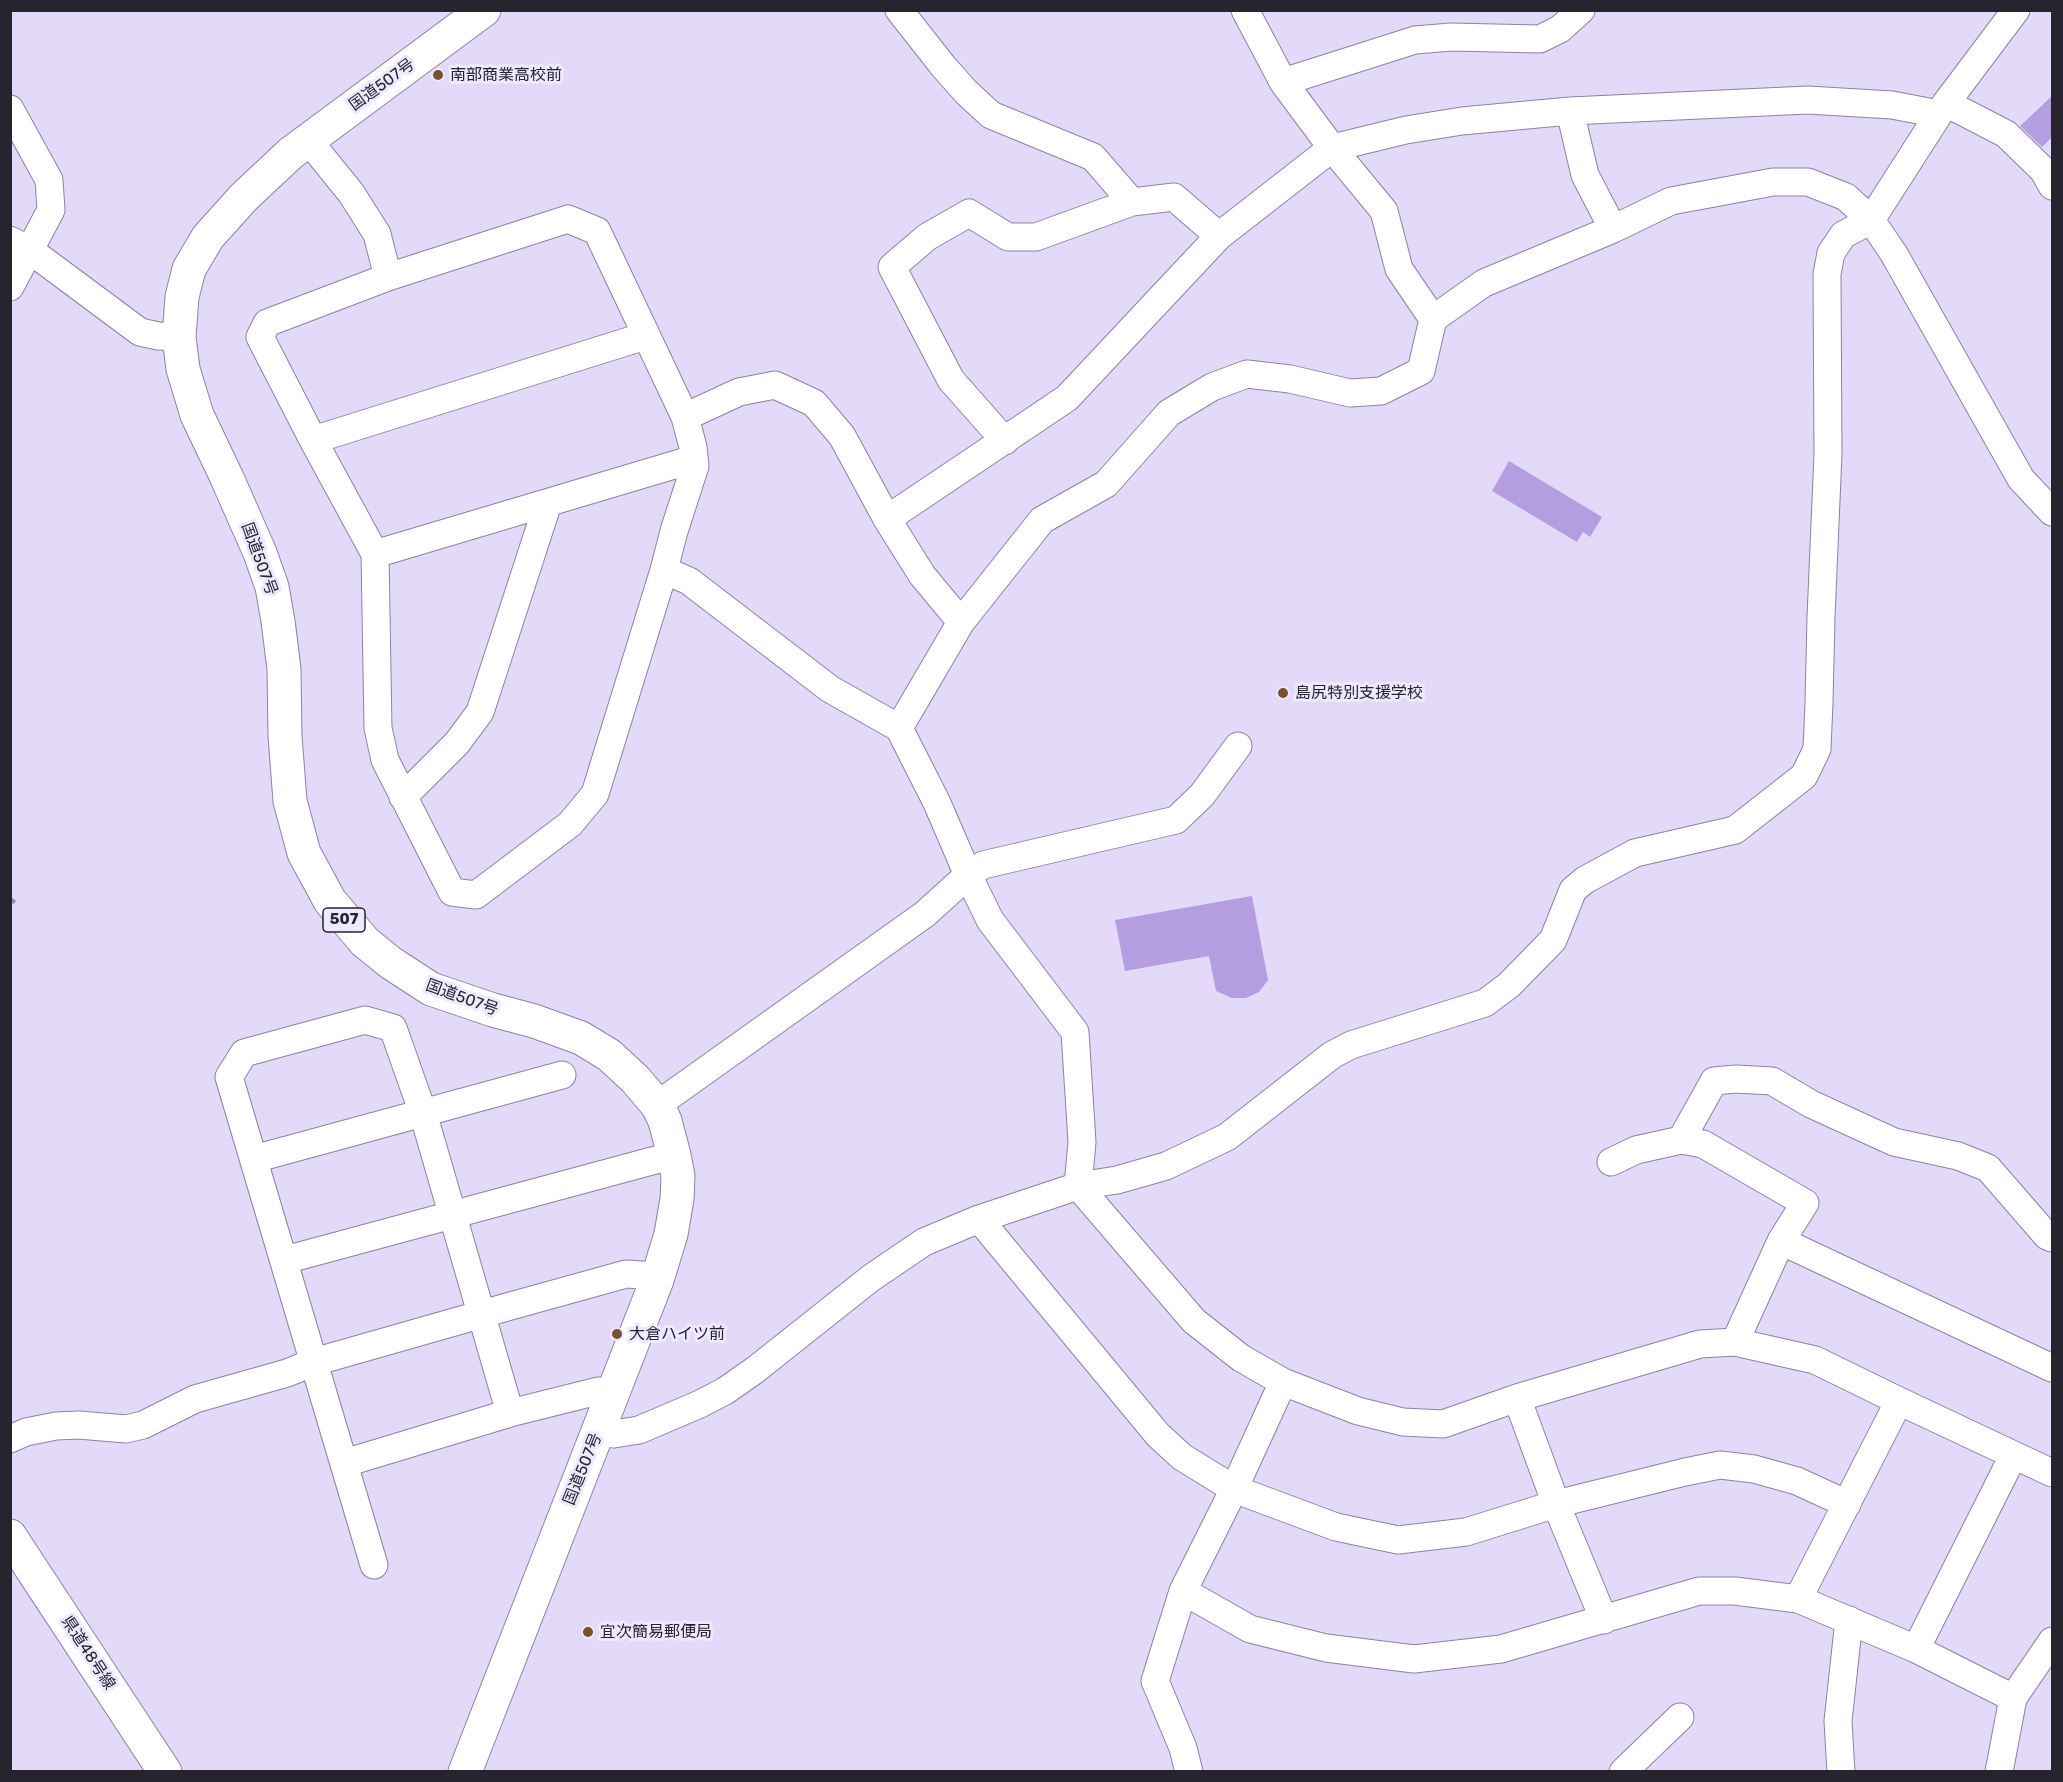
<!DOCTYPE html>
<html>
<head>
<meta charset="utf-8">
<style>
  body { margin:0 }
  #map { position:relative; width:2063px; height:1782px; overflow:hidden; background:#e3d9f9; font-family:Rubik,sans-serif }
  canvas { display:block }
  .frame { position:absolute; inset:0; border:12px solid #27232f; pointer-events:none }
</style>
</head>
<body>
<div id="map">
<canvas width="2063" height="1782"></canvas>
<div class="frame"></div>
</div>
<script>
const ctx = document.querySelector('canvas').getContext('2d');
ctx.lineJoin = 'round';
function paint(path, color) { ctx.fillStyle = color; ctx.fill(path, 'evenodd'); }
const poly = rows => new Path2D(rows.map(r => 'M' + r).join(''));
function stroke(path, color, width, dash) { ctx.strokeStyle = color; ctx.lineWidth = width; ctx.lineCap = dash ? 'butt' : 'round'; ctx.setLineDash(dash || []); ctx.stroke(path); }
function drawText(font, color, halo, rows, align = 'center') {
  ctx.font = font + ' Rubik,"Noto Sans JP",sans-serif'; ctx.lineWidth = 6; ctx.setLineDash([]); ctx.textBaseline = 'middle'; ctx.strokeStyle = halo; ctx.fillStyle = color; for (const [text, x, y, turn = 0] of rows) {
    ctx.save(); ctx.translate(x, y); ctx.rotate((+turn || 0) * Math.PI / 180); ctx.textAlign = isNaN(turn) ? turn : align; if (halo) ctx.strokeText(text, 0, 0); ctx.fillText(text, 0, 0); ctx.restore();
  }
}
const building = poly([
  [2052,96,2052,137,2042,147,2020,126],
  [1509,461,1602,517,1590,537,1583,532,1577,542,1492,491],
  [1252,896,1268,980,1259,992,1246,998,1232,998,1216,991,1209,956,1125,971,1115,920]
]);
const path = poly([
  [10,899,16,903]
]);
const minor = poly([
  [899,10,943,66,966,92,991,115,1093,157,1132,202],
  [1245,10,1283,82,1332,148,1384,211,1399,269,1433,319],
  [2016,10,1946,103,1871,220,1894,254,2021,479,2052,512],
  [1283,82,1415,40,1451,37,1540,39,1560,29,1581,10],
  [1946,103,2006,134,2043,170,2052,186],
  [10,109,49,180,51,210,10,287],
  [1570,111,1585,175,1613,229],
  [308,140,351,193,377,234,388,277],
  [568,219,597,231,685,417,693,447,695,466,674,531,664,570,595,794,570,824,476,895,452,892,385,760,378,728,375,554,313,440,260,337,267,323,388,277,568,219],
  [10,240,31,251,140,332,158,336,179,337],
  [685,417,739,392,775,385,814,403,842,436,887,519,922,575,961,622],
  [313,440,645,336],
  [1005,441,951,380,892,267,927,237,969,213,1008,237,1036,237,1132,202,1174,197,1219,236],
  [887,519,1067,398,1219,236,1332,148,1406,130,1462,121,1570,111,1808,100,1892,105,1939,114],
  [375,554,694,459],
  [664,570,689,581,830,689,899,728,937,803,968,875,990,920,1075,1032,1082,1142,1078,1186,1194,1321,1241,1358,1283,1382,1358,1411,1403,1422,1443,1424,1517,1398,1700,1344,1735,1342,1815,1360,1899,1401,2052,1473],
  [403,797,457,743,480,712,548,503],
  [658,1106,671,1095,925,914,968,875,983,865,1176,820,1202,795,1238,746],
  [1681,1140,1714,1081,1736,1079,1772,1081,1811,1104,1894,1142,1958,1156,1988,1168,2047,1236,2052,1238],
  [254,1159,562,1075],
  [1611,1162,1636,1150,1681,1140,1703,1144,1805,1203,1781,1241,1735,1342],
  [979,1219,1158,1435,1182,1457,1234,1489,1336,1527,1398,1540,1466,1532,1556,1504,1685,1472,1720,1465,1754,1469,1797,1481,1847,1504],
  [1781,1241,2052,1368],
  [285,1260,674,1155],
  [1283,1382,1234,1489,1183,1591,1250,1629,1326,1648,1414,1659,1501,1649,1699,1591,1735,1591,1798,1599,1916,1649,2013,1698],
  [1517,1398,1556,1504,1604,1620],
  [599,1432,614,1434,639,1430,700,1404,725,1391,755,1370,871,1278,924,1242,979,1219,1078,1186,1117,1180,1166,1166,1227,1137,1332,1055,1351,1045,1485,1003,1509,985,1553,940,1573,890,1585,880,1635,853,1735,830,1804,776,1817,749,1819,703,1821,617,1828,454,1827,274,1831,253,1843,235,1871,220,1846,197,1808,182,1773,182,1671,201,1613,229,1484,283,1433,319,1421,371,1381,391,1350,393,1290,379,1247,374,1212,387,1169,413,1106,484,1042,520,961,622,899,728],
  [10,1439,26,1432,56,1426,79,1425,126,1429,143,1425,195,1399,287,1373,314,1362,507,1307,626,1274,642,1275,657,1280],
  [345,1463,510,1413,598,1391,614,1392],
  [374,1565,229,1077,244,1053,365,1020,393,1028,423,1113,510,1413],
  [1183,1591,1155,1681,1183,1748,1189,1772],
  [1798,1599,1899,1401],
  [1916,1649,2013,1456],
  [1623,1772,1680,1717],
  [1841,1772,1838,1721,1849,1620],
  [1999,1772,2013,1698,2052,1641]
]);
const major = poly([
  [10,1536,165,1772]
]);
const highway = poly([
  [465,1772,657,1280,671,1234,677,1199,678,1176,674,1155,665,1121,658,1106,635,1079,609,1055,581,1038,534,1021,493,1010,431,989,391,963,365,942,330,901,304,853,290,801,285,736,284,669,278,621,272,587,260,553,227,478,197,415,183,369,179,337,182,297,189,269,208,237,244,197,291,153,484,10]
]);
const markers = [
  [438,75,6,"#75532b"],
  [1283,693,6,"#75532b"],
  [617,1334,6,"#75532b"],
  [588,1632,6,"#75532b"]
];
const shields = [
  [344,920,42]
];
const shieldNames = [
  ["507",344,920]
];
const poiNames = [
  ["南部商業高校前",450,75],
  ["島尻特別支援学校",1295,693],
  ["大倉ハイツ前",629,1334],
  ["宜次簡易郵便局",600,1632]
];
const streetNames = [
  ["国道507号",382,85,-36],
  ["国道507号",259,559,70],
  ["国道507号",462,998,20],
  ["国道507号",583,1469,-68],
  ["県道48号線",88,1653,57]
];
paint(building, '#b49ee1');
stroke(minor, '#8c83a1', 29);
stroke(major, '#8c83a1', 35);
stroke(highway, '#8c83a1', 35);
stroke(path, '#9890a8', 4, [6, 3]);
stroke(minor, '#fff', 27);
stroke(major, '#fff', 33);
stroke(highway, '#fff', 33);
for (const [x, y, r, color] of markers) { const dot = new Path2D(); dot.arc(x, y, r, 0, 2 * Math.PI); ctx.fillStyle = color; ctx.fill(dot); stroke(dot, '#eee9fc', 2); }
for (const [x, y, w] of shields) { const box = new Path2D(); box.roundRect(x - w / 2, y - 12, w, 24, 4.5); ctx.fillStyle = '#eee9fc'; ctx.fill(box); stroke(box, '#27232f', 1.5); }
drawText('bold 15px', '#27232f', null, shieldNames);
drawText('16px', '#27232f', '#eee9fc', poiNames, 'left');
drawText('16px', '#27232f', '#eee9fc', streetNames);
</script>
</body>
</html>
